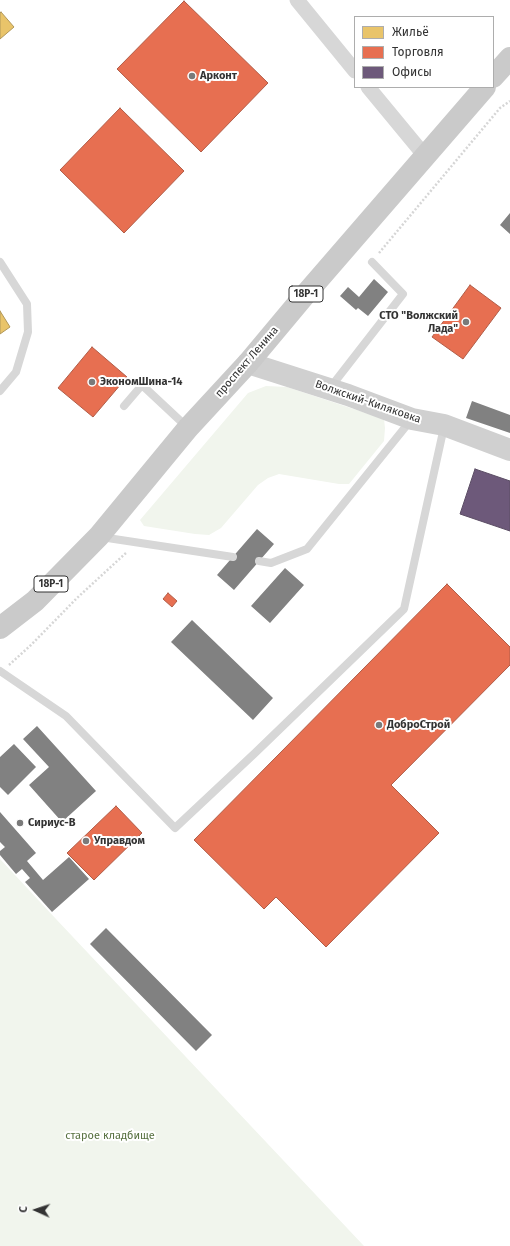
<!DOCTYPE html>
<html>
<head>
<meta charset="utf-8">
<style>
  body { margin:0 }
  #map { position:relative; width:510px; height:1246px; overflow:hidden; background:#fff; font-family:"Fira Sans",sans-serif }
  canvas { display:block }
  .legend { position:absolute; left:354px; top:16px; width:140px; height:72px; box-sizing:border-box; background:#fff; border:1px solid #adadad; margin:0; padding:5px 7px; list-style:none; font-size:12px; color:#333 }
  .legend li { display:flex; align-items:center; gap:8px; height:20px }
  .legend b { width:20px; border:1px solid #adadad }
  .north { position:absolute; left:16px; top:1190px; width:40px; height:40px; -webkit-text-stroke:3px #fff; paint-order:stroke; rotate:273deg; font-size:11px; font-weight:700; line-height:16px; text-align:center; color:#333 }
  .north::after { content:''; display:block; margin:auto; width:14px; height:18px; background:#333; clip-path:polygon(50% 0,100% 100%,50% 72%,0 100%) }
</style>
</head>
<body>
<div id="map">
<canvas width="510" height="1246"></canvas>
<ul class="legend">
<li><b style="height:11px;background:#e9c46a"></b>Жильё</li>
<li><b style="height:11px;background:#e76f51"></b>Торговля</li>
<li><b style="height:11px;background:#6d597a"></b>Офисы</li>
</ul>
<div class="north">С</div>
</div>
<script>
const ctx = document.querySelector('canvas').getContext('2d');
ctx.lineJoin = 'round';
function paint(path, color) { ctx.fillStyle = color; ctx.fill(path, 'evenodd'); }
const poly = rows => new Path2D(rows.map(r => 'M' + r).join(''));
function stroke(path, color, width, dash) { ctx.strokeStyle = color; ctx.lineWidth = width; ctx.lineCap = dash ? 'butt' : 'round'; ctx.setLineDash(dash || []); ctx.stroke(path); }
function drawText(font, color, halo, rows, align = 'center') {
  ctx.font = font + ' "Fira Sans",sans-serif'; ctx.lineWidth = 4; ctx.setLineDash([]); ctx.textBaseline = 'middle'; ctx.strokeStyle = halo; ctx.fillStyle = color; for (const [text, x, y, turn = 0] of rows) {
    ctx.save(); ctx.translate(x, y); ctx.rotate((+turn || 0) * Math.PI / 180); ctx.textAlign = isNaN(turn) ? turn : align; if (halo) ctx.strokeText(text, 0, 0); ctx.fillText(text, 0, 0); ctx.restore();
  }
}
const green = poly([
  [266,386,287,387,384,419,385,428,384,441,349,484,339,484,279,474,268,478,258,485,221,528,209,535,195,534,144,526,140,520,248,393],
  [0,859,56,919,364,1246,0,1246]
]);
const homes = poly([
  [1,12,14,27,0,39,0,13,1,12],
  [0,311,10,327,0,334,0,311]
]);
const shops = poly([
  [184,1,268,83,201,152,117,69,184,1],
  [120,108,184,171,124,233,60,170,120,108],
  [470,285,501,308,463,359,432,337,470,285],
  [92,347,127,377,93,417,58,388,92,347],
  [447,584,510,647,510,665,391,785,439,833,326,947,276,897,264,909,194,840,447,584],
  [168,593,177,601,172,607,163,599,168,593],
  [116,806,142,833,94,880,67,853,116,806]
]);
const offices = poly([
  [475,469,510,481,510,531,460,514,475,469]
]);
const building = poly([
  [510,213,510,234,500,225],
  [374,279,388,292,368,316,358,308,356,310,340,296,348,287,359,297],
  [472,401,510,415,510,433,466,418],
  [257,529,274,544,234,590,217,575],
  [285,568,304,585,270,623,251,606],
  [192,620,273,698,253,720,171,642],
  [37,726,96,791,62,822,29,785,49,767,23,739],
  [14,744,36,767,8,795,0,787,0,757],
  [0,812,36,853,27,861,43,880,69,857,89,879,52,912,25,882,30,878,22,869,16,874,0,855,0,851,5,847,0,842],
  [106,928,212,1035,196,1051,90,944]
]);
const path = poly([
  [379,253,500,108,510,101],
  [9,665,31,645,77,598,127,552]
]);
const lane = poly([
  [0,262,27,304,28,332,16,372,0,391],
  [330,388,403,294,372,262],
  [124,406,142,385,188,428],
  [101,537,233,557],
  [259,561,271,563,307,549,411,420],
  [0,671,66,716,175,828,255,753,404,609,444,427]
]);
const street = poly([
  [297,0,355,71],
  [368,87,425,156]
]);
const secondary = poly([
  [248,363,348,395,412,419,444,425,510,450]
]);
const primary = poly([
  [493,77,510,58],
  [0,628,35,601,99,536,188,428,248,363,304,296,485,87]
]);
const markers = [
  [192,76,4,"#7a7a7a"],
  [466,322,4,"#7a7a7a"],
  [92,382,4,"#7a7a7a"],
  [379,725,4,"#7a7a7a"],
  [20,823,4,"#7a7a7a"],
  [86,841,4,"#7a7a7a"]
];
const shields = [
  [306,294,34],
  [51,584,34]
];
const shieldNames = [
  ["18Р-1",306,294],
  ["18Р-1",51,584]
];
const poiNames = [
  ["Арконт",200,76],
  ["СТО \"Волжский",458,316,"right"],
  ["Лада\"",458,329,"right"],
  ["ЭкономШина-14",100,382],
  ["ДоброСтрой",387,725],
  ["Сириус-В",28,823],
  ["Управдом",94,841]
];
const streetNames = [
  ["проспект Ленина",247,362,-49],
  ["Волжский-Киляковка",368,402,19]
];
const parkNames = [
  ["старое кладбище",110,1136]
];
paint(green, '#f1f5ed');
paint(homes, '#e9c46a');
stroke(homes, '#b2985a', 1);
paint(shops, '#e76f51');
stroke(shops, '#b15d48', 1);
paint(offices, '#6d597a');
stroke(offices, '#5c4e65', 1);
paint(building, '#818181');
stroke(path, '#d6d6d6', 2.5, [2, 2]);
stroke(lane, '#d7d7d7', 8);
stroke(street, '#d7d7d7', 15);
stroke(secondary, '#d0d0d0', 22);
stroke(primary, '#cacaca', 22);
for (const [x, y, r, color] of markers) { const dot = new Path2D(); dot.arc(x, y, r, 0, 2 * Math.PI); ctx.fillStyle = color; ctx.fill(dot); stroke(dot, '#fff', 1.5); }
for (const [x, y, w] of shields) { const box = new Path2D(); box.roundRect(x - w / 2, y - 8, w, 16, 3); ctx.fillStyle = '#fff'; ctx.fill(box); stroke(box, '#333', 1); }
drawText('bold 10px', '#333', null, shieldNames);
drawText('bold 11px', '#333', '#fff', poiNames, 'left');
drawText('11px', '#333', '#fff', streetNames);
drawText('11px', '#56703f', '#fff', parkNames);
</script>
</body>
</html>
